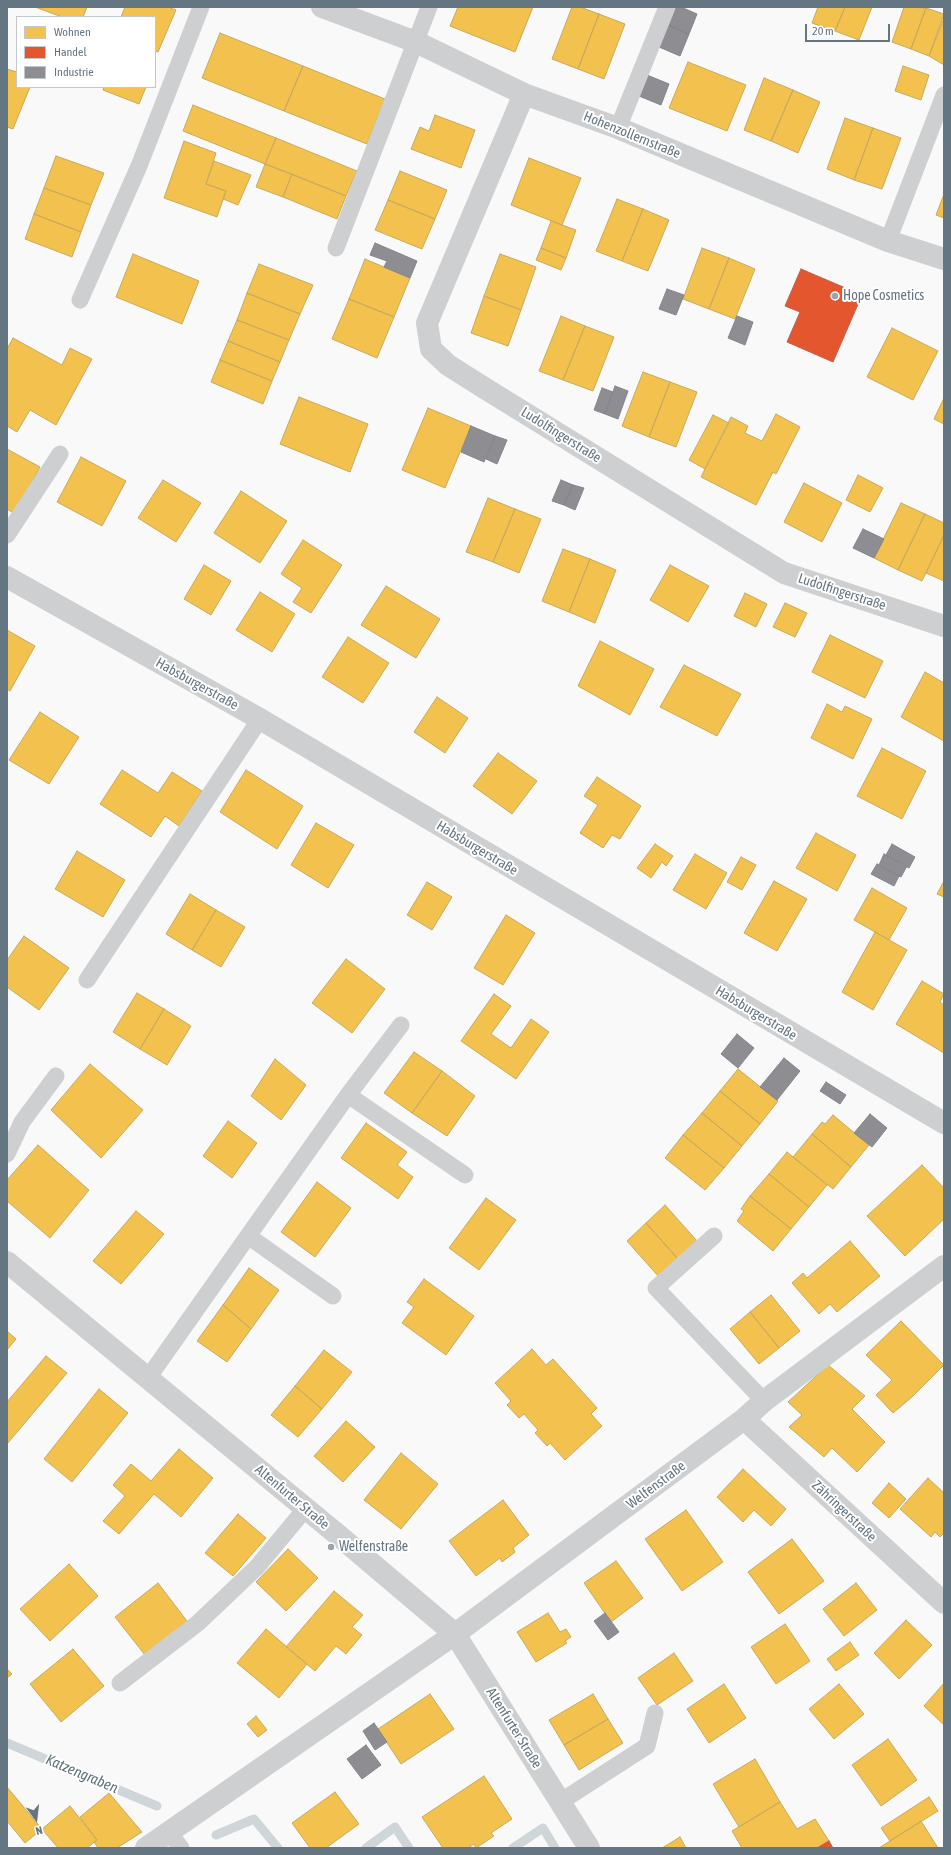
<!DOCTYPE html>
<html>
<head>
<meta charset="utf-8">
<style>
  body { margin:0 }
  #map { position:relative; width:951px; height:1855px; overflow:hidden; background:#f9f9f9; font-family:"Asap Condensed",sans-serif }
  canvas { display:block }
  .frame { position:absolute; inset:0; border:8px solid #657683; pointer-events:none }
  .legend { position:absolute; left:16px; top:16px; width:140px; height:72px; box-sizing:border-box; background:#fff; border:1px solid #c1c8cd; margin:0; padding:5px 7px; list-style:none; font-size:12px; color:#657683 }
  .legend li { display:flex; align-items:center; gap:8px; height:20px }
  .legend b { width:20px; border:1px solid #c1c8cd }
  .north { position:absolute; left:16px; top:1799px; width:40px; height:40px; -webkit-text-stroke:3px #fff; paint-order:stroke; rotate:165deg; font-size:11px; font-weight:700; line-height:16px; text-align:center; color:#657683 }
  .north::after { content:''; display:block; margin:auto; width:14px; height:18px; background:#657683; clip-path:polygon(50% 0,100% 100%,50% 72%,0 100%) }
  .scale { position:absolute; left:805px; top:24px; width:85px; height:18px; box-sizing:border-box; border:2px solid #657683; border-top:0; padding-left:5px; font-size:12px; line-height:14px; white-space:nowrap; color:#657683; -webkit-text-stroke:3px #fff; paint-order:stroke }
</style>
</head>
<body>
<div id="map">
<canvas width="951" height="1855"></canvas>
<div class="frame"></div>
<ul class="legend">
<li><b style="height:11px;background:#f2c14e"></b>Wohnen</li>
<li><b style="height:11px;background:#e4572e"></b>Handel</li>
<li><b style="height:11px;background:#8d8d92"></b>Industrie</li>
</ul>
<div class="north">N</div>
<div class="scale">20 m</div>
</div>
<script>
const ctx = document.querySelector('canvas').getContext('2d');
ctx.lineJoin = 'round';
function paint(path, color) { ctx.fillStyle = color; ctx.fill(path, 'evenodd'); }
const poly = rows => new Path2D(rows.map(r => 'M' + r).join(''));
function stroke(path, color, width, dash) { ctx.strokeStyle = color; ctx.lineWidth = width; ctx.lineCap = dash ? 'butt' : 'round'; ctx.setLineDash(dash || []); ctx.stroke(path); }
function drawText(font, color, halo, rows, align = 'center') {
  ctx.font = font + ' "Asap Condensed",sans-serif'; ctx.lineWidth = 4; ctx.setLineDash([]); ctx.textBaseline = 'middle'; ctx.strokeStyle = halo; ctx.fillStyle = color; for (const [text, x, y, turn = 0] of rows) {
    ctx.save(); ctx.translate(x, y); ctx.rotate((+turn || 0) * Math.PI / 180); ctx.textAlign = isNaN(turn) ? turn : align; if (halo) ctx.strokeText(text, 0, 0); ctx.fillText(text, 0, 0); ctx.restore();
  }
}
const homes = poly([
  [35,7,87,7,83,17,62,17,35,7],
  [125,7,168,7,176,10,158,52,155,51,155,17,121,17,125,7],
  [458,7,533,7,515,52,450,26,458,7],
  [572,7,580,7,599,14,578,69,552,59,572,7],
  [818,7,845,7,835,31,812,23,818,7],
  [845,7,872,7,859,40,835,31,845,7],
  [904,7,926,8,911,49,892,42,904,7],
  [926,8,944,14,929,56,911,49,926,8],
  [599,14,625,24,604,79,578,69,599,14],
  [944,18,944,65,929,56,944,18],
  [220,33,303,66,284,111,202,78,220,33],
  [688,62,746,85,727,131,669,108,688,62],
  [303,66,385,99,367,144,284,111,303,66],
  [903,66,929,75,921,100,895,91,903,66],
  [7,69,17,72,17,87,30,87,13,129,7,127,7,69],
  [764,78,793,90,771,141,744,130,764,78],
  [104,87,146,87,139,104,103,90,104,87],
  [793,90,820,102,798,153,771,141,793,90],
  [193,105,276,138,265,164,183,131,193,105],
  [435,115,475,130,461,168,411,149,420,127,429,131,435,115],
  [845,118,873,128,854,180,827,169,845,118],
  [873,128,901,138,882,189,854,180,873,128],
  [276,138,357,171,346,196,265,164,276,138],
  [184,141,216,153,206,184,226,191,217,217,164,198,184,141],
  [56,156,104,173,91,205,44,188,56,156],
  [529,158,581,178,562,225,511,205,529,158],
  [214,161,251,175,238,205,223,199,226,191,206,184,214,161],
  [265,164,292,174,283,197,256,187,265,164],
  [400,171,447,190,435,219,388,200,400,171],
  [292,174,346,196,337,219,283,197,292,174],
  [44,188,91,205,81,232,34,214,44,188],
  [944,194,944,218,936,215,944,194],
  [617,199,643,209,622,261,596,251,617,199],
  [388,200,435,219,422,249,375,230,388,200],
  [643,209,669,220,648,271,622,261,643,209],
  [34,214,81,232,72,257,25,239,34,214],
  [551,221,576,230,566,258,541,248,551,221],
  [541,248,566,258,561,270,536,260,541,248],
  [702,248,729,258,709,309,683,299,702,248],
  [133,254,199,281,182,324,116,297,133,254],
  [500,254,536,267,521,310,484,296,500,254],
  [729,258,755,269,735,319,709,309,729,258],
  [365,259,410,278,394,317,349,299,365,259],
  [259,264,313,285,300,314,247,293,259,264],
  [247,293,300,314,289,340,237,320,247,293],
  [484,296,521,310,508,346,471,333,484,296],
  [349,299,394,317,377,358,332,339,349,299],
  [561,316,585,326,563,380,539,371,561,316],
  [237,320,289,340,280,362,228,341,237,320],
  [585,326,614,337,593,391,563,380,585,326],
  [892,328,938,351,913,400,867,377,892,328],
  [13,338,62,365,70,348,92,359,56,425,30,410,17,432,7,426,7,349,13,338],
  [228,341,280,362,272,381,220,360,228,341],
  [220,360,272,381,263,404,211,382,220,360],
  [643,372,670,382,649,437,622,426,643,372],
  [670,382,697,392,676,447,649,437,670,382],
  [299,397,368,424,350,472,280,444,299,397],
  [944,398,944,424,934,419,944,398],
  [428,408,471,426,445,488,402,470,428,408],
  [776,414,800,427,776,474,773,472,756,505,701,477,731,417,748,426,745,433,762,441,776,414],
  [713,415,729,423,705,469,689,460,713,415],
  [7,449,40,467,15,514,7,509,7,449],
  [81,457,126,481,102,526,57,502,81,457],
  [858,475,883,488,870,512,846,500,858,475],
  [163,480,201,503,176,542,138,518,163,480],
  [804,483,842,503,822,542,784,522,804,483],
  [241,491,287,521,260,563,214,533,241,491],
  [488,498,515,509,493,562,466,552,488,498],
  [901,503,925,514,898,570,874,558,901,503],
  [515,509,541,519,519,573,493,562,515,509],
  [925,514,944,523,944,535,922,581,898,570,925,514],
  [944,535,944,581,926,573,944,535],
  [303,540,342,565,311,613,293,602,302,588,281,574,303,540],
  [563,549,590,559,569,612,542,601,563,549],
  [590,559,616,570,595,623,569,612,590,559],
  [204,565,231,581,211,615,184,599,204,565],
  [670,565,709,586,688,622,650,600,670,565],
  [386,586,440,619,416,658,361,625,386,586],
  [260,592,295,614,272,652,236,630,260,592],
  [745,593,767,604,756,627,734,616,745,593],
  [785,603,807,613,795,637,773,627,785,603],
  [7,630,35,646,10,691,7,689,7,630],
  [830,635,883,661,865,698,812,672,830,635],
  [348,637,389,663,363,703,322,677,348,637],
  [600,641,654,669,630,715,578,686,600,641],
  [684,665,741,694,717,736,660,707,684,665],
  [925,672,944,683,944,741,901,717,925,672],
  [437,697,468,718,445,753,414,732,437,697],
  [827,704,842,712,845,706,872,719,853,759,811,738,827,704],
  [40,712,79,737,49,784,9,760,40,712],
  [882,748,926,771,902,819,857,796,882,748],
  [498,753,537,781,512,814,473,786,498,753],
  [122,770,158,793,172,772,202,791,179,826,165,816,151,837,100,804,122,770],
  [246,770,303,806,277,849,220,812,246,770],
  [597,777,641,806,620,839,612,835,603,848,580,833,598,805,584,796,597,777],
  [316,823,354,845,328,888,291,865,316,823],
  [816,833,856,855,837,891,796,868,816,833],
  [655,844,673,856,666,866,662,862,651,878,637,868,655,844],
  [77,851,125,880,103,917,55,889,77,851],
  [695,854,727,873,706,909,673,890,695,854],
  [741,857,756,865,742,890,727,882,741,857],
  [774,881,807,899,777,951,744,933,774,881],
  [944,881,944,897,937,894,944,881],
  [427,882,452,897,432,930,407,915,427,882],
  [872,888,907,908,889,940,854,920,872,888],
  [190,894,216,910,192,950,166,934,190,894],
  [216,910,245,927,221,967,192,950,216,910],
  [506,915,535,933,503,985,474,968,506,915],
  [875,932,907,950,873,1010,842,992,875,932],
  [24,936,69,968,39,1010,7,987,7,960,24,936],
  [346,959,385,989,352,1033,312,1003,346,959],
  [922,981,944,994,940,1002,944,1005,944,1053,896,1024,922,981],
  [137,993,164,1009,140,1049,113,1032,137,993],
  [494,994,511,1006,491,1034,511,1048,531,1019,549,1032,516,1079,461,1041,494,994],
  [164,1009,191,1026,167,1065,140,1049,164,1009],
  [414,1052,442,1071,412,1113,384,1093,414,1052],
  [275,1059,306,1085,281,1120,251,1096,275,1059],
  [90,1064,143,1110,101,1158,51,1110,90,1064],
  [738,1069,778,1101,760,1124,720,1091,738,1069],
  [442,1071,475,1096,447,1136,412,1113,442,1071],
  [720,1091,760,1124,742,1146,702,1113,720,1091],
  [702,1113,742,1146,724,1168,683,1135,702,1113],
  [833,1115,869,1145,851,1167,812,1134,822,1122,825,1124,833,1115],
  [228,1121,257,1143,232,1178,203,1156,228,1121],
  [366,1123,407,1152,397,1165,413,1177,398,1199,341,1158,366,1123],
  [812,1134,851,1167,833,1189,793,1157,812,1134],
  [683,1135,724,1168,705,1190,665,1158,683,1135],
  [38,1145,89,1190,50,1238,7,1201,7,1180,38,1145],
  [787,1152,827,1185,809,1207,769,1174,787,1152],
  [922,1165,944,1188,944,1219,905,1256,867,1216,922,1165],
  [769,1174,809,1207,791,1229,750,1196,769,1174],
  [317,1182,351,1208,315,1257,281,1232,317,1182],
  [750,1196,791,1229,773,1251,737,1221,744,1211,741,1209,750,1196],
  [486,1198,516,1220,479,1270,449,1248,486,1198],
  [665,1205,698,1242,678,1259,646,1223,665,1205],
  [136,1211,164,1234,121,1284,93,1261,136,1211],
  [646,1223,678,1259,659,1277,627,1241,646,1223],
  [850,1241,880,1276,837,1312,830,1304,819,1314,792,1283,803,1273,807,1278,850,1241],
  [249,1268,279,1290,251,1329,223,1305,249,1268],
  [424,1279,474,1316,446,1355,402,1323,414,1307,407,1302,424,1279],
  [771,1295,800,1331,779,1348,750,1312,771,1295],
  [223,1305,251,1329,227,1362,197,1341,223,1305],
  [750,1312,779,1348,759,1364,730,1329,750,1312],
  [901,1321,944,1365,912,1397,893,1413,876,1395,892,1380,866,1355,901,1321],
  [7,1331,16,1339,7,1350,7,1331],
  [532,1349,546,1365,553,1359,597,1408,591,1414,602,1426,565,1460,550,1443,547,1446,535,1433,538,1430,524,1414,519,1418,507,1405,511,1401,495,1383,532,1349],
  [324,1350,352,1372,322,1409,295,1386,324,1350],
  [46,1356,67,1373,7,1444,7,1402,46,1356],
  [828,1365,865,1396,852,1409,885,1442,857,1472,832,1448,824,1457,789,1427,802,1415,788,1402,828,1365],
  [295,1386,322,1409,298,1437,271,1415,295,1386],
  [99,1389,128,1413,72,1482,44,1459,99,1389],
  [346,1421,375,1447,343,1482,314,1456,346,1421],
  [179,1449,213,1478,181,1517,154,1494,119,1534,103,1521,125,1496,113,1485,131,1464,151,1481,179,1449],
  [401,1453,438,1484,401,1529,364,1500,401,1453],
  [743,1469,786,1509,771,1526,754,1510,743,1522,717,1497,743,1469],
  [928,1478,944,1493,944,1533,940,1537,935,1532,931,1537,900,1509,928,1478],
  [889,1483,906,1499,889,1518,872,1503,889,1483],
  [503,1500,529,1535,513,1548,515,1552,502,1562,500,1558,476,1576,449,1541,503,1500],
  [686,1510,723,1562,682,1591,645,1539,686,1510],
  [238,1514,266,1538,233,1576,205,1553,238,1514],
  [792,1539,824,1581,779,1614,748,1572,792,1539],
  [288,1549,318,1578,286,1611,256,1582,288,1549],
  [616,1561,643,1598,611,1622,584,1583,616,1561],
  [69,1564,98,1596,50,1641,20,1609,69,1564],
  [158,1583,187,1621,145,1655,115,1617,158,1583],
  [856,1583,877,1610,844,1636,823,1609,856,1583],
  [334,1591,363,1615,352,1627,362,1635,346,1654,336,1646,315,1671,286,1647,334,1591],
  [548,1613,560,1632,566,1629,571,1637,565,1641,567,1643,536,1662,517,1632,548,1613],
  [906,1620,932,1645,899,1679,874,1653,906,1620],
  [785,1624,810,1661,776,1684,751,1647,785,1624],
  [266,1629,307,1664,279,1698,237,1663,266,1629],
  [850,1642,859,1655,836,1671,827,1659,850,1642],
  [73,1649,104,1686,61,1722,30,1684,73,1649],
  [674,1653,693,1681,657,1705,638,1678,674,1653],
  [7,1669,12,1674,7,1678,7,1669],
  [944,1683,944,1725,924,1706,944,1683],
  [724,1684,746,1718,709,1743,687,1709,724,1684],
  [839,1684,864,1714,834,1739,809,1709,839,1684],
  [430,1694,454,1729,401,1764,378,1729,430,1694],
  [593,1694,608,1719,564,1745,549,1720,593,1694],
  [256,1716,267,1730,258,1737,247,1724,256,1716],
  [608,1719,623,1743,579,1770,564,1745,608,1719],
  [888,1739,917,1780,881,1806,852,1765,888,1739],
  [755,1759,780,1802,739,1827,713,1784,755,1759],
  [484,1776,512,1819,491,1833,494,1836,476,1848,474,1844,468,1848,443,1848,422,1817,484,1776],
  [7,1787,42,1829,25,1843,7,1821,7,1787],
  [335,1792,359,1824,326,1848,310,1848,292,1823,335,1792],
  [109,1793,142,1832,117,1848,98,1848,94,1842,97,1840,80,1817,109,1793],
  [929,1797,938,1811,890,1841,881,1828,929,1797],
  [780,1802,797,1829,815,1819,829,1841,817,1848,742,1848,732,1831,780,1802],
  [70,1806,97,1840,87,1848,58,1848,42,1829,70,1806],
  [921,1821,938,1848,879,1848,890,1841,921,1821],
  [680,1837,686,1848,662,1848,680,1837]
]);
const shops = poly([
  [801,269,862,295,833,362,787,342,800,312,785,306,801,269],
  [829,1841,833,1848,817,1848,829,1841]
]);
const industry = poly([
  [675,7,681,7,697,14,689,34,668,25,675,7],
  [668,25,689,34,680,56,659,47,668,25],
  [647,75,669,84,661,105,639,96,647,75],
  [375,243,417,261,410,278,384,267,387,261,370,255,375,243],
  [667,289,684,295,676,315,659,309,667,289],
  [737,316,753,322,745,345,728,338,737,316],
  [615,386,628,391,618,419,605,414,615,386],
  [602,388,613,392,605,414,594,410,602,388],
  [471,426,495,436,484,462,461,452,471,426],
  [495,436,507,440,497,464,486,459,495,436],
  [561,480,573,485,564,505,552,501,561,480],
  [573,485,584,488,575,510,564,505,573,485],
  [863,529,884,539,874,558,853,548,863,529],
  [892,844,915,857,909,868,886,855,892,844],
  [884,854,907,866,901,877,879,865,884,854],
  [877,864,899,876,894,886,871,874,877,864],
  [737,1034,754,1048,738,1068,721,1054,737,1034],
  [784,1058,800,1071,777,1100,760,1087,784,1058],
  [826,1082,846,1095,840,1104,820,1091,826,1082],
  [870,1114,887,1128,872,1147,854,1133,870,1114],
  [605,1613,619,1632,608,1640,594,1621,605,1613],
  [374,1723,387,1742,375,1750,363,1731,374,1723],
  [366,1745,381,1765,362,1779,347,1759,366,1745]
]);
const stream = poly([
  [7,1743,157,1806],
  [216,1835,254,1819,278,1848],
  [366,1848,395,1827,409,1848],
  [513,1848,543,1828,555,1848]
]);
const lane = poly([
  [618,128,667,7],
  [888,241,944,95],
  [336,248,429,7],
  [80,300,139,166,201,7],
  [7,535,60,454],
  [87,980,260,719],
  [348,1095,465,1175],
  [7,1154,22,1122,56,1076],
  [714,1236,656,1288,764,1401],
  [333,1296,248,1236,348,1095,401,1025],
  [148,1378,248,1236],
  [120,1683,198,1623,257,1567,306,1508],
  [560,1802,647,1746,655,1713],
  [169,1832,181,1848]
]);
const street = poly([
  [322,7,416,42,524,94,618,128,888,241,944,259],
  [524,94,427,323,431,349,448,365,486,389,784,573,944,626],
  [7,577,260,719,944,1123],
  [7,1262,338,1535,455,1634,589,1848],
  [744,1419,944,1603],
  [146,1848,455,1634,744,1419,764,1401,944,1266]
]);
const markers = [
  [835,296,4,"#99a4ac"],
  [331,1547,4,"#99a4ac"]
];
const streetNames = [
  ["Hohenzollernstraße",632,135,22],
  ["Ludolfingerstraße",561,435,32],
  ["Ludolfingerstraße",842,592,18],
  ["Habsburgerstraße",197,684,29],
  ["Habsburgerstraße",477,848,31],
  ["Habsburgerstraße",756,1013,31],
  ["Welfenstraße",656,1485,-37],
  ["Altenfurter Straße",292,1497,40],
  ["Zähringerstraße",844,1511,43],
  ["Altenfurter Straße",514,1728,58]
];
const poiNames = [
  ["Hope Cosmetics",843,296],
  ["Welfenstraße",339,1547]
];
const waterNames = [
  ["Katzengraben",82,1774,23]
];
paint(homes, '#f2c14e');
stroke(homes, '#c8aa5e', 1);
paint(shops, '#e4572e');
stroke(shops, '#be6048', 1);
paint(industry, '#8d8d92');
stroke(industry, '#81868e', 1);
stroke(stream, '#ced6d9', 9);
stroke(lane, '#cecfd0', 17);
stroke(street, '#cecfd0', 22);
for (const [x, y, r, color] of markers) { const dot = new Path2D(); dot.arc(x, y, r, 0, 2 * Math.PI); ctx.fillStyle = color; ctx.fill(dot); stroke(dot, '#fff', 1.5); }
drawText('14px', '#657683', '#fff', streetNames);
drawText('14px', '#657683', '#fff', poiNames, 'left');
drawText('italic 15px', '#60757c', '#fff', waterNames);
</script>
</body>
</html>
